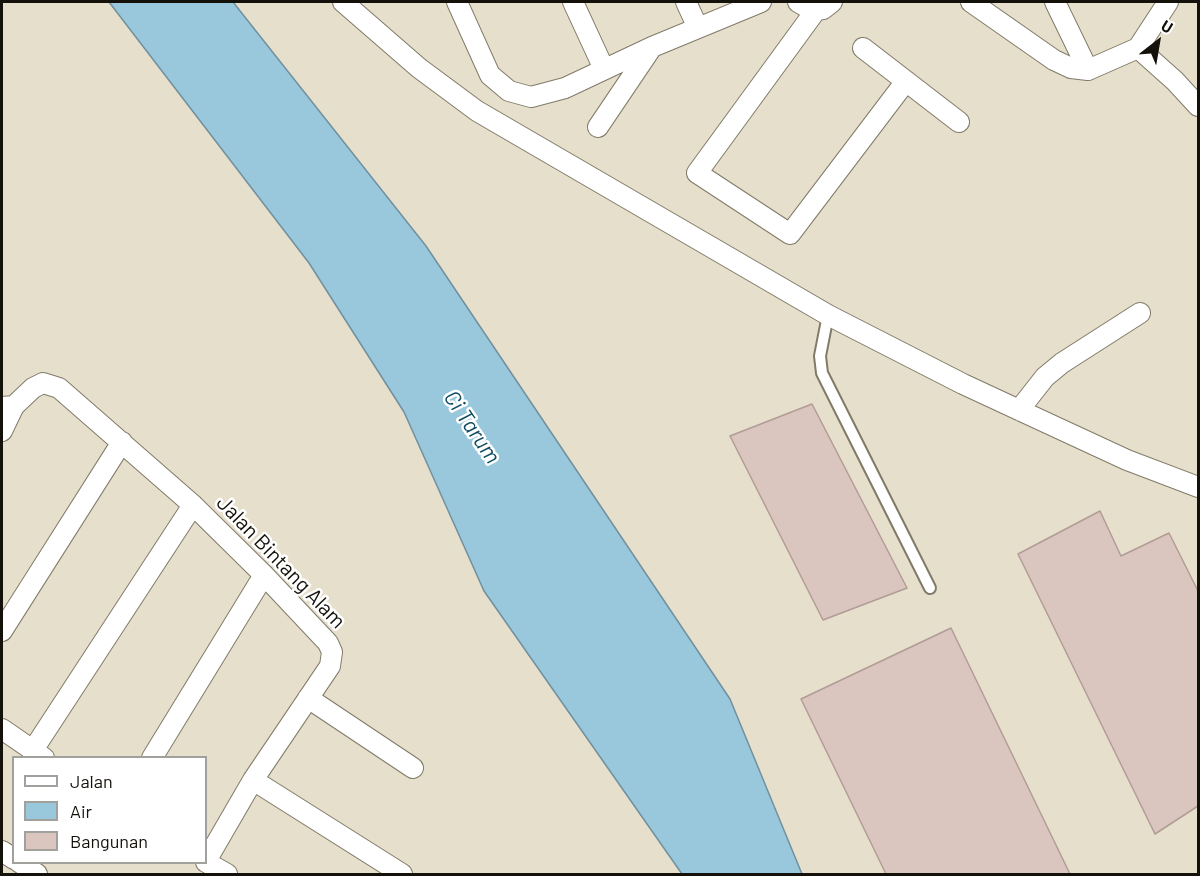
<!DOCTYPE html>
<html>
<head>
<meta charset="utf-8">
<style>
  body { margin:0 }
  #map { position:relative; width:1200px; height:876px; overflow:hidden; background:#e6dfcc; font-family:Barlow,sans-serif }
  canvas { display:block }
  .frame { position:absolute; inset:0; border:3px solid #14110b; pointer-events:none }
  .legend { position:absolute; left:12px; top:756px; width:195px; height:108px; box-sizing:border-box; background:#fff; border:2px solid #a1a09d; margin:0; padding:8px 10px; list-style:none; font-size:18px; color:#14110b }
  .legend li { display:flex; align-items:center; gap:12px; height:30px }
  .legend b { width:30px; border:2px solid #a1a09d }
  .north { position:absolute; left:1128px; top:12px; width:60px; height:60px; -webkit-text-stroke:4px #fff; paint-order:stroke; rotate:31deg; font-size:16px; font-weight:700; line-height:24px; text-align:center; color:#14110b }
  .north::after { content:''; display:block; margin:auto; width:21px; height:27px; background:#14110b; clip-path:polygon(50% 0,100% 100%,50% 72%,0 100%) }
</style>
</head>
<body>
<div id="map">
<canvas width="1200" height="876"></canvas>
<div class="frame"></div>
<ul class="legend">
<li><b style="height:8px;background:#fff"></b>Jalan</li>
<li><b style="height:16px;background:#99c7dc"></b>Air</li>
<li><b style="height:16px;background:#dbc5bf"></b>Bangunan</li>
</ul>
<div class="north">U</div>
</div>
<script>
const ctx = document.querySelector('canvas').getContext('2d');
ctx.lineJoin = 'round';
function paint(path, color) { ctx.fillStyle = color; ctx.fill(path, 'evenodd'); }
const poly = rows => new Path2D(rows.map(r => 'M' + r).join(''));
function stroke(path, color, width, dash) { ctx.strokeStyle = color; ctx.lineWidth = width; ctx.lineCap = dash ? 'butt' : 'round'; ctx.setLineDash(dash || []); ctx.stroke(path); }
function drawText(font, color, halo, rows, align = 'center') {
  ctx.font = font + ' Barlow,sans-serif'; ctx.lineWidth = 5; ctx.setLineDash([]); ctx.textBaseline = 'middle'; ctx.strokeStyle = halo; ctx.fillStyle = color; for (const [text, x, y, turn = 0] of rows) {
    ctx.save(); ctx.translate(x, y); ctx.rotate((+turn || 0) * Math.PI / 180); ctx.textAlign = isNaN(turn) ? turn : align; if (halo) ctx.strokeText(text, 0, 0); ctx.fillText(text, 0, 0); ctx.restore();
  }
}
const water = poly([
  [109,2,233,2,426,246,730,699,802,874,682,874,484,591,404,412,309,263,109,2]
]);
const building = poly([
  [812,404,907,588,823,620,730,436,812,404],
  [1100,511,1121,556,1169,533,1198,591,1198,806,1155,834,1018,554,1100,511],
  [951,628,1070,874,886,874,801,699,951,628]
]);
const lane = poly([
  [828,315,820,356,822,373,930,588]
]);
const street = poly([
  [343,2,419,68,477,111,828,315,963,384,1019,410,1127,460,1198,487],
  [457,2,490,75,509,91,531,97,565,88,652,47,761,2],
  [573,2,604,69],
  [686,2,698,28],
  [798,2,810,9,816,10,823,9,832,2],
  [971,2,1054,60,1071,68,1088,70,1138,48,1168,2],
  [1055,2,1088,70],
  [816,10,697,173,790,234,906,81],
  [863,48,959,122],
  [1138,48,1175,81,1198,106],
  [598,127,652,47],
  [2,407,14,406,33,388,43,383,59,388,193,505,264,575,328,643,332,652,330,666,253,780,206,861],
  [1019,410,1045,377,1062,363,1140,313],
  [2,431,14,406],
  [2,631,122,442],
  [308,698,413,768],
  [2,729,44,758],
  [33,750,193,505],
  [152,758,264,575],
  [253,780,402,874],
  [2,851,14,859],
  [19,862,37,874],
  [206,862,227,874]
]);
const streetNames = [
  ["Jalan Bintang Alam",281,562,46]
];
const waterNames = [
  ["Ci Tarum",472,427,56]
];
paint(water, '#99c7dc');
stroke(water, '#71909d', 1.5);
paint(building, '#dbc5bf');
stroke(building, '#b19c96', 1.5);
stroke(lane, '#807a68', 14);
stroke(street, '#807a68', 22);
stroke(lane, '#fff', 10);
stroke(street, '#fff', 20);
drawText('21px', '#14110b', '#fff', streetNames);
drawText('italic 22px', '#0e4c62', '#fff', waterNames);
</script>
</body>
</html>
